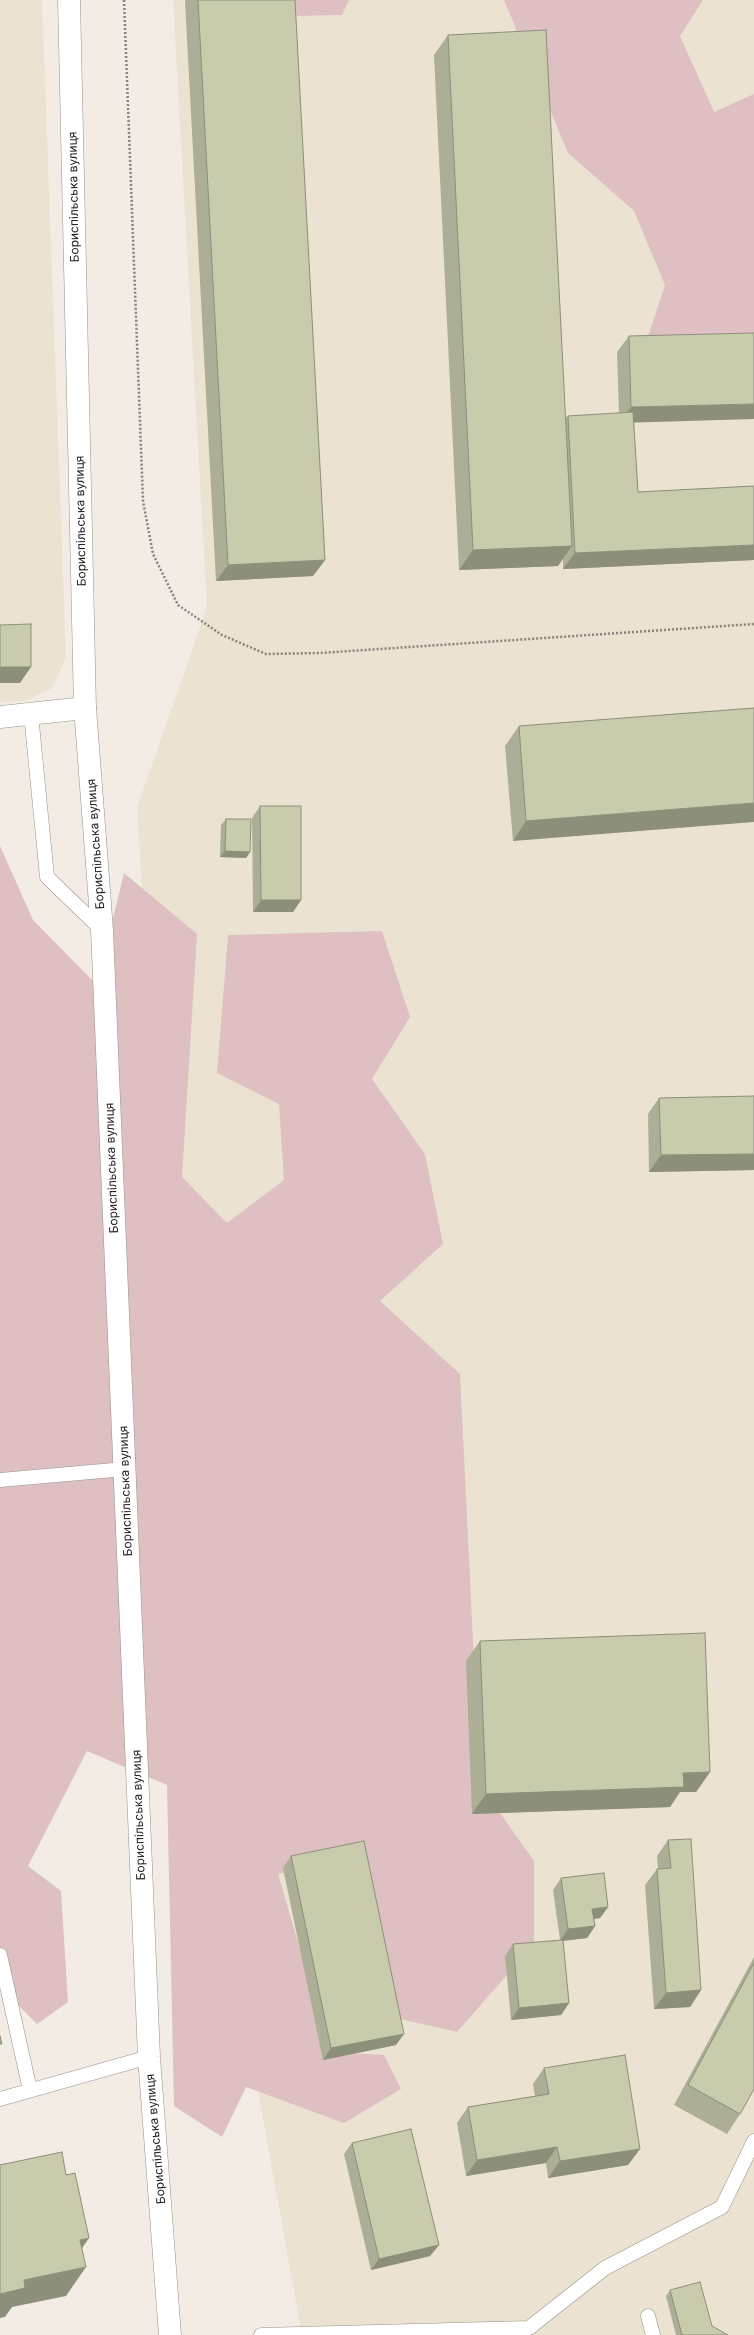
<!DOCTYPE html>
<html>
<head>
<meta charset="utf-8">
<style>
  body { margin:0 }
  canvas { display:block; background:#f2ece4 }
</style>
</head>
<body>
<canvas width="754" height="2335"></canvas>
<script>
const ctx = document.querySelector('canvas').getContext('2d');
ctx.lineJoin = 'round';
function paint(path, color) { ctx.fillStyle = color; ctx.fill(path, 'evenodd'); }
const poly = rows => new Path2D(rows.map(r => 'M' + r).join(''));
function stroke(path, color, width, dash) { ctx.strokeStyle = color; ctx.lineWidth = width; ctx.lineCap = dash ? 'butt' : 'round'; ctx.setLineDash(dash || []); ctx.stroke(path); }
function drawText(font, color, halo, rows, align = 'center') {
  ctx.font = font + ' Inter,sans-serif'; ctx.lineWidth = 4; ctx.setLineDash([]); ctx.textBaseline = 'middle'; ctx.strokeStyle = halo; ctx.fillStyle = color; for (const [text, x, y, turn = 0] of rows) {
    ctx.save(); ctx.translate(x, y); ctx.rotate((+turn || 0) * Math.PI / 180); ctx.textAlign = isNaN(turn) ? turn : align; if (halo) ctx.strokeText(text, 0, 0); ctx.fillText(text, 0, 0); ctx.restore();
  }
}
const built = poly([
  [0,0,42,0,66,658,52,688,25,701,0,703],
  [173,0,754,0,754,2335,302,2335,193,1731,137,808,207,607]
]);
const green = poly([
  [286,0,349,0,342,15,293,16],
  [504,0,703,0,680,36,714,112,754,94,754,356,645,346,665,285,634,211,568,153],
  [0,846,33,920,97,985,124,873,197,934,182,1177,227,1223,284,1180,279,1104,217,1073,228,935,382,931,410,1017,372,1079,425,1154,443,1244,380,1301,460,1374,480,1785,534,1861,534,1944,457,2032,396,2018,360,1855,278,1874,330,2052,384,2055,401,2089,344,2123,246,2087,222,2137,174,2106,167,1785,87,1751,28,1866,61,1891,68,2002,37,2024,0,1987]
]);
const path = poly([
  [124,0,143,501,153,554,178,605,222,635,266,654,320,653,754,624]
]);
const service = poly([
  [31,714,47,877,102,930],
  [0,1480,125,1469],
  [0,1955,30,2090],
  [0,2099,149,2057],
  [648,2316,653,2335],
  [261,2335,529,2328,605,2268,722,2207,754,2141]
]);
const minor = poly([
  [0,717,85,708]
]);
const secondary = poly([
  [69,0,85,708,102,930,149,2057,170,2335]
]);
const wall = poly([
  [186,0,295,0,325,560,313,576,216,581,185,1],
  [448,35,565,419,568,416,619,413,617,352,629,336,638,492,754,486,754,560,563,569,563,558,558,566,459,570,434,55],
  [754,708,513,841,505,746,519,726],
  [260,806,301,900,293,912,253,912,252,818],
  [226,819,250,852,246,858,220,857,221,825],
  [754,1096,754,1170,649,1172,648,1114,659,1098],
  [480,1641,710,1772,696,1792,680,1792,670,1807,472,1814,466,1661],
  [668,1840,701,1990,690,2007,654,2009,645,1885,657,1869,658,1868,657,1856],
  [291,1856,396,2045,323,2060,283,1868],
  [561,1878,608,1907,600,1918,594,1919,595,1926,587,1938,563,1941,569,2003,561,2015,511,2020,505,1956,513,1944,560,1940,553,1890],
  [754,1957,754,2089,740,2114,727,2134,674,2105],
  [544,2068,640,2149,628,2165,548,2178,546,2163,466,2176,457,2123,468,2107,535,2096,533,2084],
  [352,2143,439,2245,430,2256,371,2270,344,2154],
  [670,2290,712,2326,728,2335,676,2335,666,2296]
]);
const shadedWall = poly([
  [754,404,754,419,620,423,631,407],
  [754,545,754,560,563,569,575,553],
  [572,546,558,566,459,570,473,550],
  [325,560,313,576,216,581,228,565],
  [0,667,31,667,20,683,0,683],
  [754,803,754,822,513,841,526,821],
  [225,851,250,852,246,858,220,857],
  [261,900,301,900,293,912,253,912],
  [754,1154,754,1170,649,1172,661,1155],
  [710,1772,696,1792,680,1792,670,1807,472,1814,486,1794,683,1773],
  [608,1907,600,1918,584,1920,592,1909],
  [595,1926,587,1938,560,1941,568,1929],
  [701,1990,690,2007,654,2009,666,1993],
  [569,2003,561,2015,511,2020,519,2008],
  [404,2034,396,2045,323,2060,331,2048],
  [557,2147,546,2163,466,2176,477,2160],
  [640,2149,628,2165,548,2178,560,2161],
  [89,2238,69,2267,80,2240],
  [439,2245,430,2256,371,2270,379,2259],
  [86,2267,66,2296,12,2307,5,2317,0,2318,0,2294,24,2280]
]);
const building = poly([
  [198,0,295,0,325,560,228,565,198,0],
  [546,30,572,546,473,550,448,35,546,30],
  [754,333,754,404,631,407,629,336,754,333],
  [633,412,638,492,754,486,754,545,575,553,568,416,633,412],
  [31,624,31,667,0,667,0,625,31,624],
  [754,708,754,803,526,821,519,726,754,708],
  [260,806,301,806,301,900,261,900,260,806],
  [226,819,251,819,250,852,225,851,226,819],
  [754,1096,754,1154,661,1155,659,1098,754,1096],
  [705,1633,710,1772,683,1773,684,1787,486,1794,480,1641,705,1633],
  [691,1839,701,1990,666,1993,657,1869,671,1868,668,1840,691,1839],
  [364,1841,404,2034,331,2048,291,1856,364,1841],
  [604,1873,608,1907,592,1909,595,1926,568,1929,561,1878,604,1873],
  [563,1940,569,2003,519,2008,513,1944,563,1940],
  [754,1963,754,2089,740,2114,688,2085,754,1963],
  [0,2036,2,2044,0,2044,0,2036],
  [625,2055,640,2149,560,2161,557,2147,477,2160,468,2107,549,2094,544,2068,625,2055],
  [411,2129,439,2245,379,2259,352,2143,411,2129],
  [62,2152,66,2175,75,2173,89,2238,80,2240,86,2267,24,2280,25,2288,0,2294,0,2165,62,2152],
  [700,2282,712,2326,728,2335,682,2335,670,2290,700,2282]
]);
const streetNames = [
  ["Бориспільська вулиця",74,197,-91],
  ["Бориспільська вулиця",81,521,-91],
  ["Бориспільська вулиця",96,844,-94],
  ["Бориспільська вулиця",112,1168,-92],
  ["Бориспільська вулиця",126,1491,-92],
  ["Бориспільська вулиця",139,1815,-92],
  ["Бориспільська вулиця",156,2139,-95]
];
paint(built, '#ece2d2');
paint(green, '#dec0c3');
stroke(service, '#979289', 15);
stroke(minor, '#979289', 23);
stroke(secondary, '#979289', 23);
stroke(path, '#86827c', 2.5, [2, 2]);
stroke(service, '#fff', 14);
stroke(minor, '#fff', 22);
stroke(secondary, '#fff', 22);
paint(wall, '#acaf95');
paint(shadedWall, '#8c8f79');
paint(building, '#c8ccad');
stroke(building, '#8c8f79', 1);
drawText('12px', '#24221f', '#fff', streetNames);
</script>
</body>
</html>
